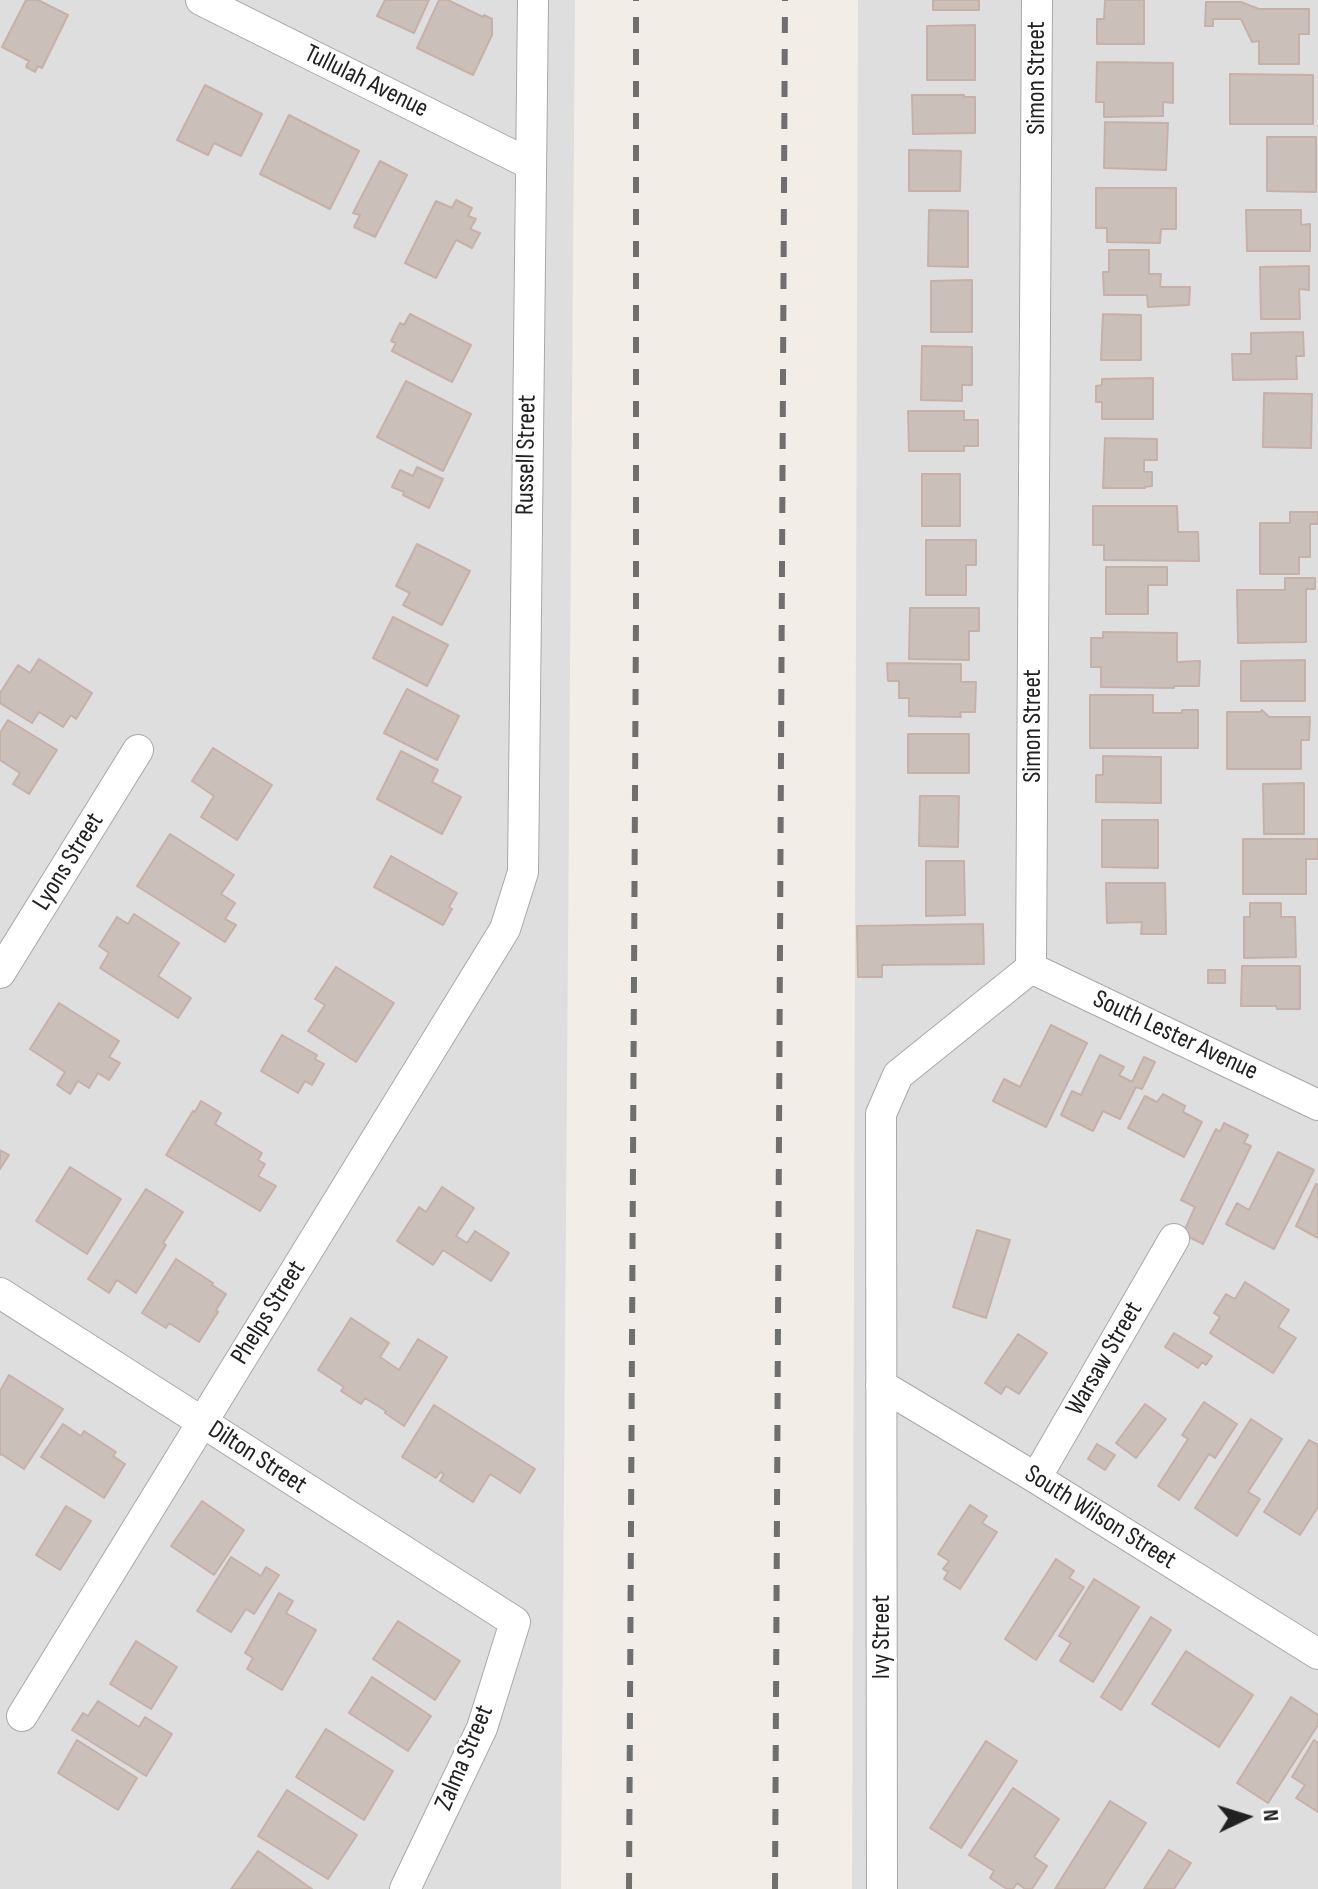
<!DOCTYPE html>
<html>
<head>
<meta charset="utf-8">
<style>
  body { margin:0 }
  #map { position:relative; width:1318px; height:1889px; overflow:hidden; background:#f2ede7; font-family:"Sofia Sans Condensed",sans-serif }
  canvas { display:block }
  .north { position:absolute; left:1206px; top:1777px; width:80px; height:80px; -webkit-text-stroke:6px #fff; paint-order:stroke; rotate:86deg; font-size:22px; font-weight:700; line-height:32px; text-align:center; color:#212121 }
  .north::after { content:''; display:block; margin:auto; width:28px; height:36px; background:#212121; clip-path:polygon(50% 0,100% 100%,50% 72%,0 100%) }
</style>
</head>
<body>
<div id="map">
<canvas width="1318" height="1889"></canvas>
<div class="north">N</div>
</div>
<script>
const ctx = document.querySelector('canvas').getContext('2d');
ctx.lineJoin = 'round';
function paint(path, color) { ctx.fillStyle = color; ctx.fill(path, 'evenodd'); }
const poly = rows => new Path2D(rows.map(r => 'M' + r).join(''));
function stroke(path, color, width, dash) { ctx.strokeStyle = color; ctx.lineWidth = width; ctx.lineCap = dash ? 'butt' : 'round'; ctx.setLineDash(dash || []); ctx.stroke(path); }
function drawText(font, color, halo, rows, align = 'center') {
  ctx.font = font + ' "Sofia Sans Condensed",sans-serif'; ctx.lineWidth = 6; ctx.setLineDash([]); ctx.textBaseline = 'middle'; ctx.strokeStyle = halo; ctx.fillStyle = color; for (const [text, x, y, turn = 0] of rows) {
    ctx.save(); ctx.translate(x, y); ctx.rotate((+turn || 0) * Math.PI / 180); ctx.textAlign = isNaN(turn) ? turn : align; if (halo) ctx.strokeText(text, 0, 0); ctx.fillText(text, 0, 0); ctx.restore();
  }
}
const residential = poly([
  [0,0,575,0,561,1889,0,1889],
  [858,0,1318,0,1318,1889,852,1889]
]);
const building = poly([
  [26,0,38,0,68,15,42,68,38,66,35,72,26,67,29,61,2,47,26,0],
  [385,0,429,0,414,33,377,16,385,0],
  [439,0,448,0,483,17,484,15,492,19,492,35,473,75,417,48,439,0],
  [933,0,979,0,979,10,933,10,933,0],
  [1105,0,1144,0,1144,44,1097,44,1097,19,1104,19,1105,0],
  [1206,2,1241,2,1259,9,1309,9,1309,34,1299,34,1299,64,1259,64,1259,41,1252,42,1241,19,1213,19,1213,26,1205,26,1206,2],
  [975,25,975,80,927,80,927,26,975,25],
  [1097,62,1173,63,1173,103,1163,102,1163,116,1104,117,1104,102,1096,102,1097,62],
  [1230,74,1313,75,1313,124,1230,124,1230,74],
  [205,85,262,114,241,156,214,143,208,155,177,140,205,85],
  [912,95,964,95,964,97,975,97,975,133,913,134,912,95],
  [289,115,359,151,330,209,260,174,289,115],
  [1105,122,1168,123,1166,170,1104,168,1105,122],
  [1267,137,1316,137,1316,192,1267,191,1267,137],
  [909,150,961,151,960,191,909,191,909,150],
  [380,161,407,175,375,237,354,227,360,215,353,213,380,161],
  [1096,188,1176,188,1176,229,1161,229,1160,243,1107,242,1107,228,1096,228,1096,188],
  [456,200,472,208,468,216,476,219,470,229,480,233,472,248,456,240,436,278,405,263,436,201,452,208,456,200],
  [929,210,968,211,968,267,928,266,929,210],
  [1246,210,1301,210,1301,225,1310,224,1310,251,1247,251,1246,210],
  [1109,250,1149,250,1149,274,1161,274,1160,287,1190,287,1189,305,1148,307,1147,295,1104,295,1103,272,1109,272,1109,250],
  [1309,266,1309,290,1299,289,1300,319,1261,319,1260,267,1309,266],
  [972,280,972,332,931,332,931,281,972,280],
  [410,314,471,345,452,382,392,351,396,343,391,341,400,323,404,325,410,314],
  [1103,314,1141,315,1141,360,1101,360,1103,314],
  [1303,332,1304,356,1296,356,1297,379,1233,380,1232,354,1251,354,1251,333,1303,332],
  [922,346,972,347,972,385,962,385,962,401,921,400,922,346],
  [1153,378,1153,419,1102,419,1102,402,1096,402,1096,386,1102,385,1102,379,1153,378],
  [406,381,471,414,443,471,377,437,406,381],
  [1264,393,1312,394,1311,448,1263,447,1264,393],
  [908,411,964,411,964,420,978,420,978,446,964,446,964,451,909,451,908,411],
  [1105,438,1157,439,1157,460,1144,460,1144,472,1152,472,1152,486,1145,487,1145,488,1103,488,1105,438],
  [417,467,443,479,429,508,403,495,404,492,392,487,400,470,413,476,417,467],
  [922,474,960,474,960,526,922,526,922,474],
  [1093,506,1177,506,1178,532,1198,532,1199,561,1104,560,1104,545,1093,545,1093,506],
  [1290,512,1318,512,1318,524,1310,524,1310,557,1299,557,1299,574,1260,574,1260,523,1290,523,1290,512],
  [926,540,976,540,976,565,966,565,966,595,926,595,926,540],
  [417,544,470,571,442,625,403,605,410,593,396,586,417,544],
  [1106,567,1167,567,1167,585,1148,585,1148,614,1106,614,1106,567],
  [1285,578,1315,578,1315,589,1306,589,1306,642,1238,643,1237,590,1285,590,1285,578],
  [910,608,979,608,979,631,969,631,969,660,909,659,910,608],
  [393,617,448,645,427,686,373,658,393,617],
  [1103,632,1177,633,1177,662,1200,661,1199,686,1174,686,1174,688,1101,687,1101,667,1091,667,1091,638,1103,638,1103,632],
  [39,659,92,693,76,719,71,715,63,727,39,712,32,723,0,703,0,693,18,665,30,673,39,659],
  [1305,660,1305,701,1241,701,1241,661,1305,660],
  [887,663,961,664,961,682,976,682,975,712,960,712,961,717,909,716,909,698,899,698,899,681,888,681,887,663],
  [407,689,459,716,437,760,384,733,407,689],
  [1090,695,1153,695,1153,713,1182,713,1182,710,1198,710,1198,748,1090,748,1090,695],
  [1262,710,1269,717,1310,717,1309,740,1301,740,1301,769,1227,769,1227,712,1260,712,1262,710],
  [8,720,57,750,29,794,13,784,20,773,0,760,0,733,8,720],
  [908,734,969,734,969,773,908,773,908,734],
  [213,748,272,785,237,840,201,817,214,796,192,781,213,748],
  [401,751,438,770,432,782,461,797,442,834,377,799,401,751],
  [1103,756,1161,757,1161,803,1096,802,1096,775,1103,775,1103,756],
  [1304,783,1304,834,1264,834,1263,784,1304,783],
  [920,796,959,796,958,847,919,846,920,796],
  [1102,820,1158,820,1158,868,1102,867,1102,820],
  [170,834,234,875,221,894,235,903,225,919,236,925,225,942,137,886,170,834],
  [1243,839,1318,839,1318,859,1306,859,1306,894,1243,894,1243,839],
  [391,856,457,893,449,907,452,909,443,925,374,887,391,856],
  [926,861,964,861,965,915,926,916,926,861],
  [1106,883,1165,883,1166,934,1141,934,1142,922,1107,923,1106,883],
  [1250,903,1281,903,1281,917,1295,917,1296,957,1244,958,1244,917,1250,917,1250,903],
  [134,914,179,943,158,976,191,998,178,1018,100,968,109,953,99,946,117,917,128,924,134,914],
  [983,924,984,964,882,965,882,977,858,977,857,926,983,924],
  [1242,966,1300,966,1300,1009,1277,1009,1276,1006,1241,1006,1242,966],
  [336,967,394,1003,356,1062,308,1031,325,1005,315,999,336,967],
  [1208,970,1225,970,1225,983,1208,983,1208,970],
  [59,1003,119,1041,109,1057,120,1063,109,1080,98,1073,89,1088,78,1081,70,1094,57,1085,65,1072,30,1049,59,1003],
  [1051,1025,1087,1043,1046,1127,993,1101,1004,1079,1020,1087,1051,1025],
  [282,1035,317,1055,315,1059,324,1064,312,1085,305,1081,298,1093,261,1071,282,1035],
  [1100,1055,1124,1067,1119,1075,1132,1082,1144,1057,1155,1062,1142,1089,1136,1087,1120,1119,1103,1111,1093,1131,1061,1115,1072,1091,1081,1095,1100,1055],
  [1163,1094,1185,1106,1183,1112,1202,1122,1184,1157,1128,1128,1145,1096,1157,1102,1163,1094],
  [201,1101,221,1113,215,1124,262,1153,258,1160,265,1164,258,1176,276,1186,260,1211,166,1155,193,1111,195,1112,201,1101],
  [1224,1123,1248,1135,1244,1143,1251,1146,1203,1244,1183,1234,1195,1207,1181,1200,1216,1129,1220,1132,1224,1123],
  [0,1150,9,1155,0,1169,0,1150],
  [1278,1152,1314,1170,1274,1249,1226,1224,1237,1203,1249,1210,1278,1152],
  [70,1167,121,1199,87,1254,36,1221,70,1167],
  [1316,1184,1318,1185,1318,1238,1296,1226,1316,1184],
  [442,1187,474,1208,456,1236,467,1243,475,1231,509,1253,491,1281,443,1250,433,1265,397,1241,419,1207,426,1212,442,1187],
  [146,1189,183,1212,163,1243,166,1245,136,1293,117,1280,109,1293,88,1279,146,1189],
  [977,1230,1010,1240,986,1318,953,1307,977,1230],
  [176,1259,213,1283,212,1285,226,1294,216,1310,218,1312,199,1342,169,1323,166,1328,142,1313,176,1259],
  [1245,1282,1289,1310,1278,1327,1296,1338,1273,1373,1210,1333,1220,1317,1214,1313,1226,1294,1235,1299,1245,1282],
  [351,1318,389,1343,380,1357,399,1370,418,1339,447,1357,404,1426,385,1413,386,1411,365,1398,361,1404,341,1391,344,1387,318,1370,351,1318],
  [1174,1333,1212,1356,1206,1365,1202,1362,1198,1368,1165,1347,1174,1333],
  [1018,1334,1047,1353,1019,1394,1006,1386,1001,1394,985,1383,1018,1334],
  [9,1375,63,1409,24,1469,1,1454,0,1455,0,1391,9,1375],
  [1204,1402,1237,1424,1215,1458,1209,1454,1179,1500,1158,1486,1188,1439,1182,1435,1204,1402],
  [1145,1404,1166,1419,1136,1458,1116,1443,1145,1404],
  [434,1405,535,1469,520,1493,490,1474,473,1502,440,1481,444,1474,440,1472,436,1478,402,1457,434,1405],
  [1251,1419,1282,1439,1248,1492,1260,1499,1237,1536,1195,1508,1251,1419],
  [63,1424,81,1436,84,1431,116,1452,113,1456,125,1464,104,1498,41,1457,63,1424],
  [1309,1440,1318,1445,1318,1507,1300,1535,1264,1512,1309,1440],
  [1097,1444,1115,1455,1105,1470,1088,1459,1097,1444],
  [202,1501,244,1530,214,1575,171,1546,202,1501],
  [970,1505,987,1516,982,1523,997,1532,960,1589,944,1579,948,1572,943,1569,949,1561,938,1554,970,1505],
  [66,1506,91,1521,60,1570,36,1555,66,1506],
  [231,1557,261,1576,266,1567,279,1575,254,1614,246,1609,231,1632,197,1611,231,1557],
  [1056,1559,1074,1571,1069,1578,1084,1587,1036,1660,1005,1639,1056,1559],
  [1094,1579,1139,1607,1093,1682,1060,1661,1071,1643,1059,1636,1094,1579],
  [279,1593,293,1601,286,1613,316,1630,282,1690,247,1669,253,1658,245,1653,279,1593],
  [1151,1617,1171,1630,1121,1710,1101,1697,1151,1617],
  [398,1621,460,1661,435,1700,373,1659,398,1621],
  [136,1641,177,1667,151,1709,110,1684,136,1641],
  [1186,1651,1253,1695,1219,1747,1152,1704,1186,1651],
  [372,1677,431,1716,408,1751,349,1713,372,1677],
  [1291,1697,1318,1715,1318,1725,1268,1803,1237,1783,1291,1697],
  [98,1701,139,1727,145,1717,172,1734,146,1776,72,1730,83,1713,88,1716,98,1701],
  [326,1729,393,1771,364,1820,296,1777,326,1729],
  [77,1740,137,1778,118,1810,58,1773,77,1740],
  [1314,1740,1318,1743,1318,1812,1296,1798,1305,1785,1292,1777,1314,1740],
  [986,1741,1017,1761,961,1848,930,1828,986,1741],
  [1013,1788,1059,1819,1034,1857,1047,1866,1032,1889,1025,1889,1017,1883,1013,1889,1007,1889,990,1878,994,1871,969,1855,1013,1788],
  [287,1790,357,1835,328,1879,258,1836,287,1790],
  [1110,1801,1146,1823,1104,1889,1055,1889,1110,1801],
  [1169,1850,1191,1863,1174,1889,1144,1889,1169,1850],
  [258,1851,312,1889,231,1889,258,1851]
]);
const minor = poly([
  [201,0,530,164],
  [1031,968,1037,0],
  [1031,968,1318,1105],
  [0,973,138,750],
  [0,1293,515,1622,482,1728,405,1889],
  [881,1385,1036,1478,1318,1654],
  [1036,1478,1174,1239],
  [22,1716,505,929,523,872,533,0],
  [882,1889,881,1114,898,1075,1031,968]
]);
const rail = poly([
  [629,1889,636,613,636,0],
  [775,1889,785,0]
]);
const streetNames = [
  ["Simon Street",1037,78,-90],
  ["Tullulah Avenue",366,82,26],
  ["Russell Street",527,455,-89],
  ["Simon Street",1033,726,-90],
  ["Lyons Street",69,862,-58],
  ["South Lester Avenue",1175,1036,25],
  ["Phelps Street",269,1313,-58],
  ["Warsaw Street",1105,1359,-60],
  ["Dilton Street",257,1458,33],
  ["South Wilson Street",1100,1518,32],
  ["Ivy Street",882,1637,-90],
  ["Zalma Street",465,1758,-67]
];
paint(residential, '#dfdede');
paint(building, '#cbbfba');
stroke(building, '#c6b1a8', 2);
stroke(minor, '#a8a8a8', 32);
stroke(minor, '#fff', 30);
stroke(rail, '#6f6f6f', 6, [16, 16]);
drawText('26px', '#212121', '#fff', streetNames);
</script>
</body>
</html>
